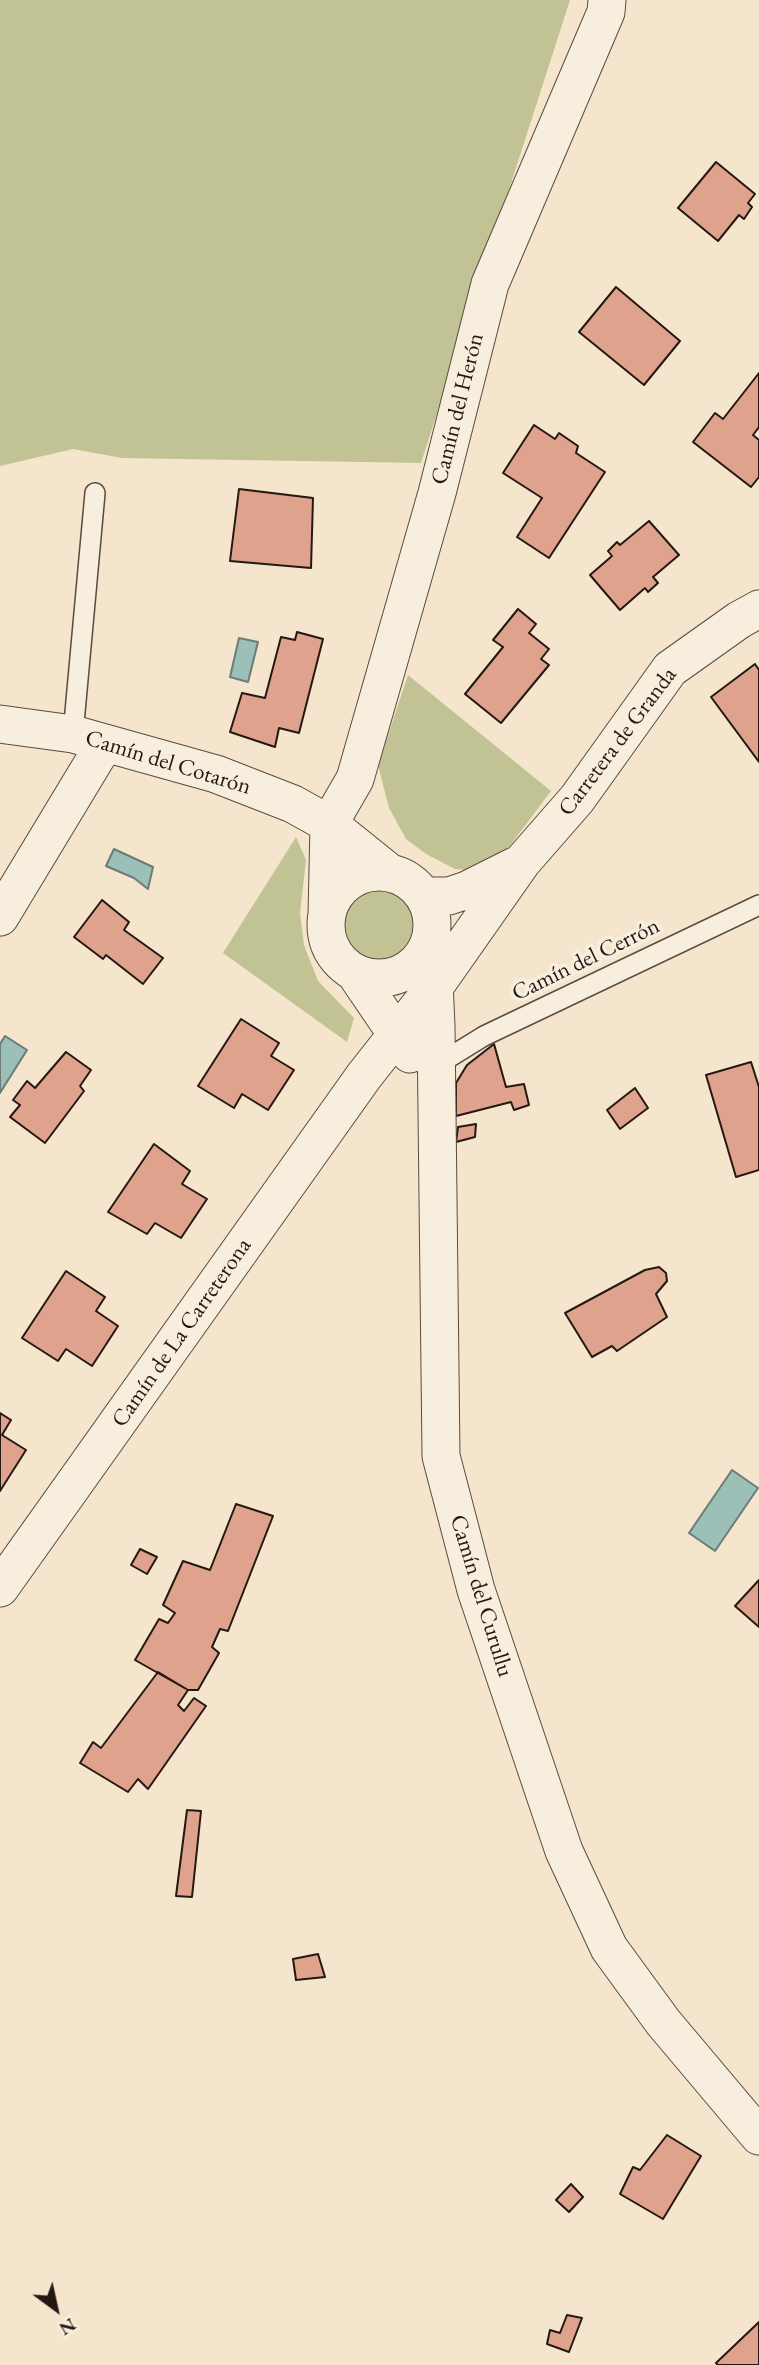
<!DOCTYPE html>
<html>
<head>
<meta charset="utf-8">
<style>
  body { margin:0 }
  #map { position:relative; width:759px; height:2365px; overflow:hidden; background:#f5e5cd; font-family:"EB Garamond",serif }
  canvas { display:block }
  .north { position:absolute; left:21px; top:2274px; width:70px; height:70px; -webkit-text-stroke:5px #f8eede; paint-order:stroke; rotate:147deg; font-size:19px; font-weight:700; line-height:28px; text-align:center; color:#241812 }
  .north::after { content:''; display:block; margin:auto; width:24px; height:32px; background:#241812; clip-path:polygon(50% 0,100% 100%,50% 72%,0 100%) }
</style>
</head>
<body>
<div id="map">
<canvas width="759" height="2365"></canvas>
<div class="north">N</div>
</div>
<script>
const ctx = document.querySelector('canvas').getContext('2d');
ctx.lineJoin = 'round';
function paint(path, color) { ctx.fillStyle = color; ctx.fill(path, 'evenodd'); }
const poly = rows => new Path2D(rows.map(r => 'M' + r).join(''));
function stroke(path, color, width, dash) { ctx.strokeStyle = color; ctx.lineWidth = width; ctx.lineCap = dash ? 'butt' : 'round'; ctx.setLineDash(dash || []); ctx.stroke(path); }
function drawText(font, color, halo, rows, align = 'center') {
  ctx.font = font + ' "EB Garamond",serif'; ctx.lineWidth = 7; ctx.setLineDash([]); ctx.textBaseline = 'middle'; ctx.strokeStyle = halo; ctx.fillStyle = color; for (const [text, x, y, turn = 0] of rows) {
    ctx.save(); ctx.translate(x, y); ctx.rotate((+turn || 0) * Math.PI / 180); ctx.textAlign = isNaN(turn) ? turn : align; if (halo) ctx.strokeText(text, 0, 0); ctx.fillText(text, 0, 0); ctx.restore();
  }
}
const green = poly([
  [0,0,570,0,421,463,122,458,73,449,0,466],
  [408,675,551,791,497,863,479,871,455,869,426,854,406,839,389,808,378,765],
  [296,837,306,860,300,913,304,945,318,981,354,1018,347,1042,223,953],
  '342 929a38 38 0 1 1 76 0a38 38 0 1 1-76 0Z'
]);
const water = poly([
  [239,638,258,642,248,682,230,677,239,638],
  [114,849,153,867,148,889,134,878,106,866,114,849],
  [5,1036,27,1050,0,1093,0,1044,5,1036],
  [732,1470,758,1488,715,1551,689,1533,732,1470]
]);
const building = poly([
  [716,162,755,194,748,203,752,207,744,219,739,215,718,241,678,208,716,162],
  [616,287,680,341,644,385,579,332,616,287],
  [759,373,759,427,753,435,759,440,759,477,751,487,693,442,715,413,723,419,759,373],
  [534,425,555,439,559,433,578,446,576,453,605,472,549,558,517,537,542,498,503,473,534,425],
  [239,489,313,498,311,568,230,561,239,489],
  [649,521,679,555,653,577,658,583,648,592,645,588,620,610,590,575,612,556,608,551,617,542,620,545,649,521],
  [518,609,536,624,529,633,549,649,541,659,549,665,501,723,465,694,503,647,493,640,518,609],
  [297,632,323,639,299,733,279,728,275,747,230,732,242,693,265,698,281,637,295,640,297,632],
  [755,664,759,670,759,762,711,697,755,664],
  [102,900,129,922,124,930,163,958,143,984,106,955,103,959,74,937,102,900],
  [241,1019,279,1043,271,1056,294,1070,268,1110,242,1094,234,1108,198,1086,241,1019],
  [494,1044,506,1087,524,1084,529,1105,514,1110,511,1102,456,1116,456,1083,467,1065,494,1044],
  [66,1052,91,1070,80,1086,84,1091,45,1143,10,1117,20,1105,13,1100,27,1081,35,1088,66,1052],
  [751,1062,759,1087,759,1170,736,1177,706,1075,751,1062],
  [635,1088,648,1108,620,1129,607,1110,635,1088],
  [476,1124,475,1137,456,1142,458,1127,476,1124],
  [154,1144,190,1171,182,1184,207,1199,181,1238,155,1223,147,1234,108,1212,154,1144],
  [659,1267,666,1273,667,1281,656,1294,667,1317,617,1351,612,1346,592,1357,565,1313,645,1270,659,1267],
  [66,1271,105,1297,96,1311,118,1326,92,1366,66,1349,58,1361,22,1338,66,1271],
  [0,1413,11,1420,2,1435,26,1450,0,1491,0,1413],
  [236,1504,273,1516,228,1631,220,1629,212,1647,219,1653,198,1690,188,1690,135,1660,159,1619,168,1623,175,1613,163,1605,183,1561,210,1570,236,1504],
  [140,1549,157,1557,147,1574,131,1565,140,1549],
  [759,1580,759,1627,735,1606,759,1580],
  [158,1672,188,1690,178,1705,184,1711,194,1698,206,1706,148,1789,138,1779,128,1792,80,1763,93,1742,101,1748,158,1672],
  [187,1810,201,1811,192,1897,176,1896,187,1810],
  [318,1954,325,1977,296,1980,293,1959,318,1954],
  [667,2135,701,2156,663,2219,620,2194,633,2167,640,2170,667,2135],
  [571,2184,583,2197,569,2212,556,2200,571,2184],
  [567,2315,582,2318,569,2352,547,2344,550,2330,560,2333,567,2315],
  [759,2322,759,2365,718,2365,716,2363,759,2322]
]);
const lane = poly([
  [73,734,95,493],
  [437,1065,484,1036,759,905]
]);
const street = poly([
  [0,724,73,734,105,743,216,774,293,804,329,824,390,873],
  '326 925a53 53 0 1 1 106 0a53 53 0 1 1-106 0Z',
  [424,896,449,896,467,890,515,866],
  [327,915,329,824,355,779,437,493,490,284,606,12,607,0],
  [0,917,105,743],
  [432,936,436,1026,441,1456,476,1590,564,1851,609,1948,663,2022,759,2136],
  [355,973,410,1054],
  [0,1588,364,1076,435,986,522,862,577,799,670,669,739,620,759,609]
]);
const streetNames = [
  ["Camín del Herón",458,409,-76],
  ["Carretera de Granda",618,742,-53],
  ["Camín del Cotarón",168,763,17],
  ["Camín del Cerrón",586,960,-26],
  ["Camín de La Carreterona",182,1333,-55],
  ["Camín del Curullu",481,1596,73]
];
paint(green, '#c2c394');
paint(water, '#9cbfb8');
stroke(water, '#6c7c76', 2);
paint(building, '#dfa28d');
stroke(building, '#241812', 2);
stroke(lane, '#584b41', 22);
stroke(street, '#584b41', 39);
stroke(lane, '#f8eede', 19);
stroke(street, '#f8eede', 37);
drawText('23px', '#241812', '#f8eede', streetNames);
</script>
</body>
</html>
